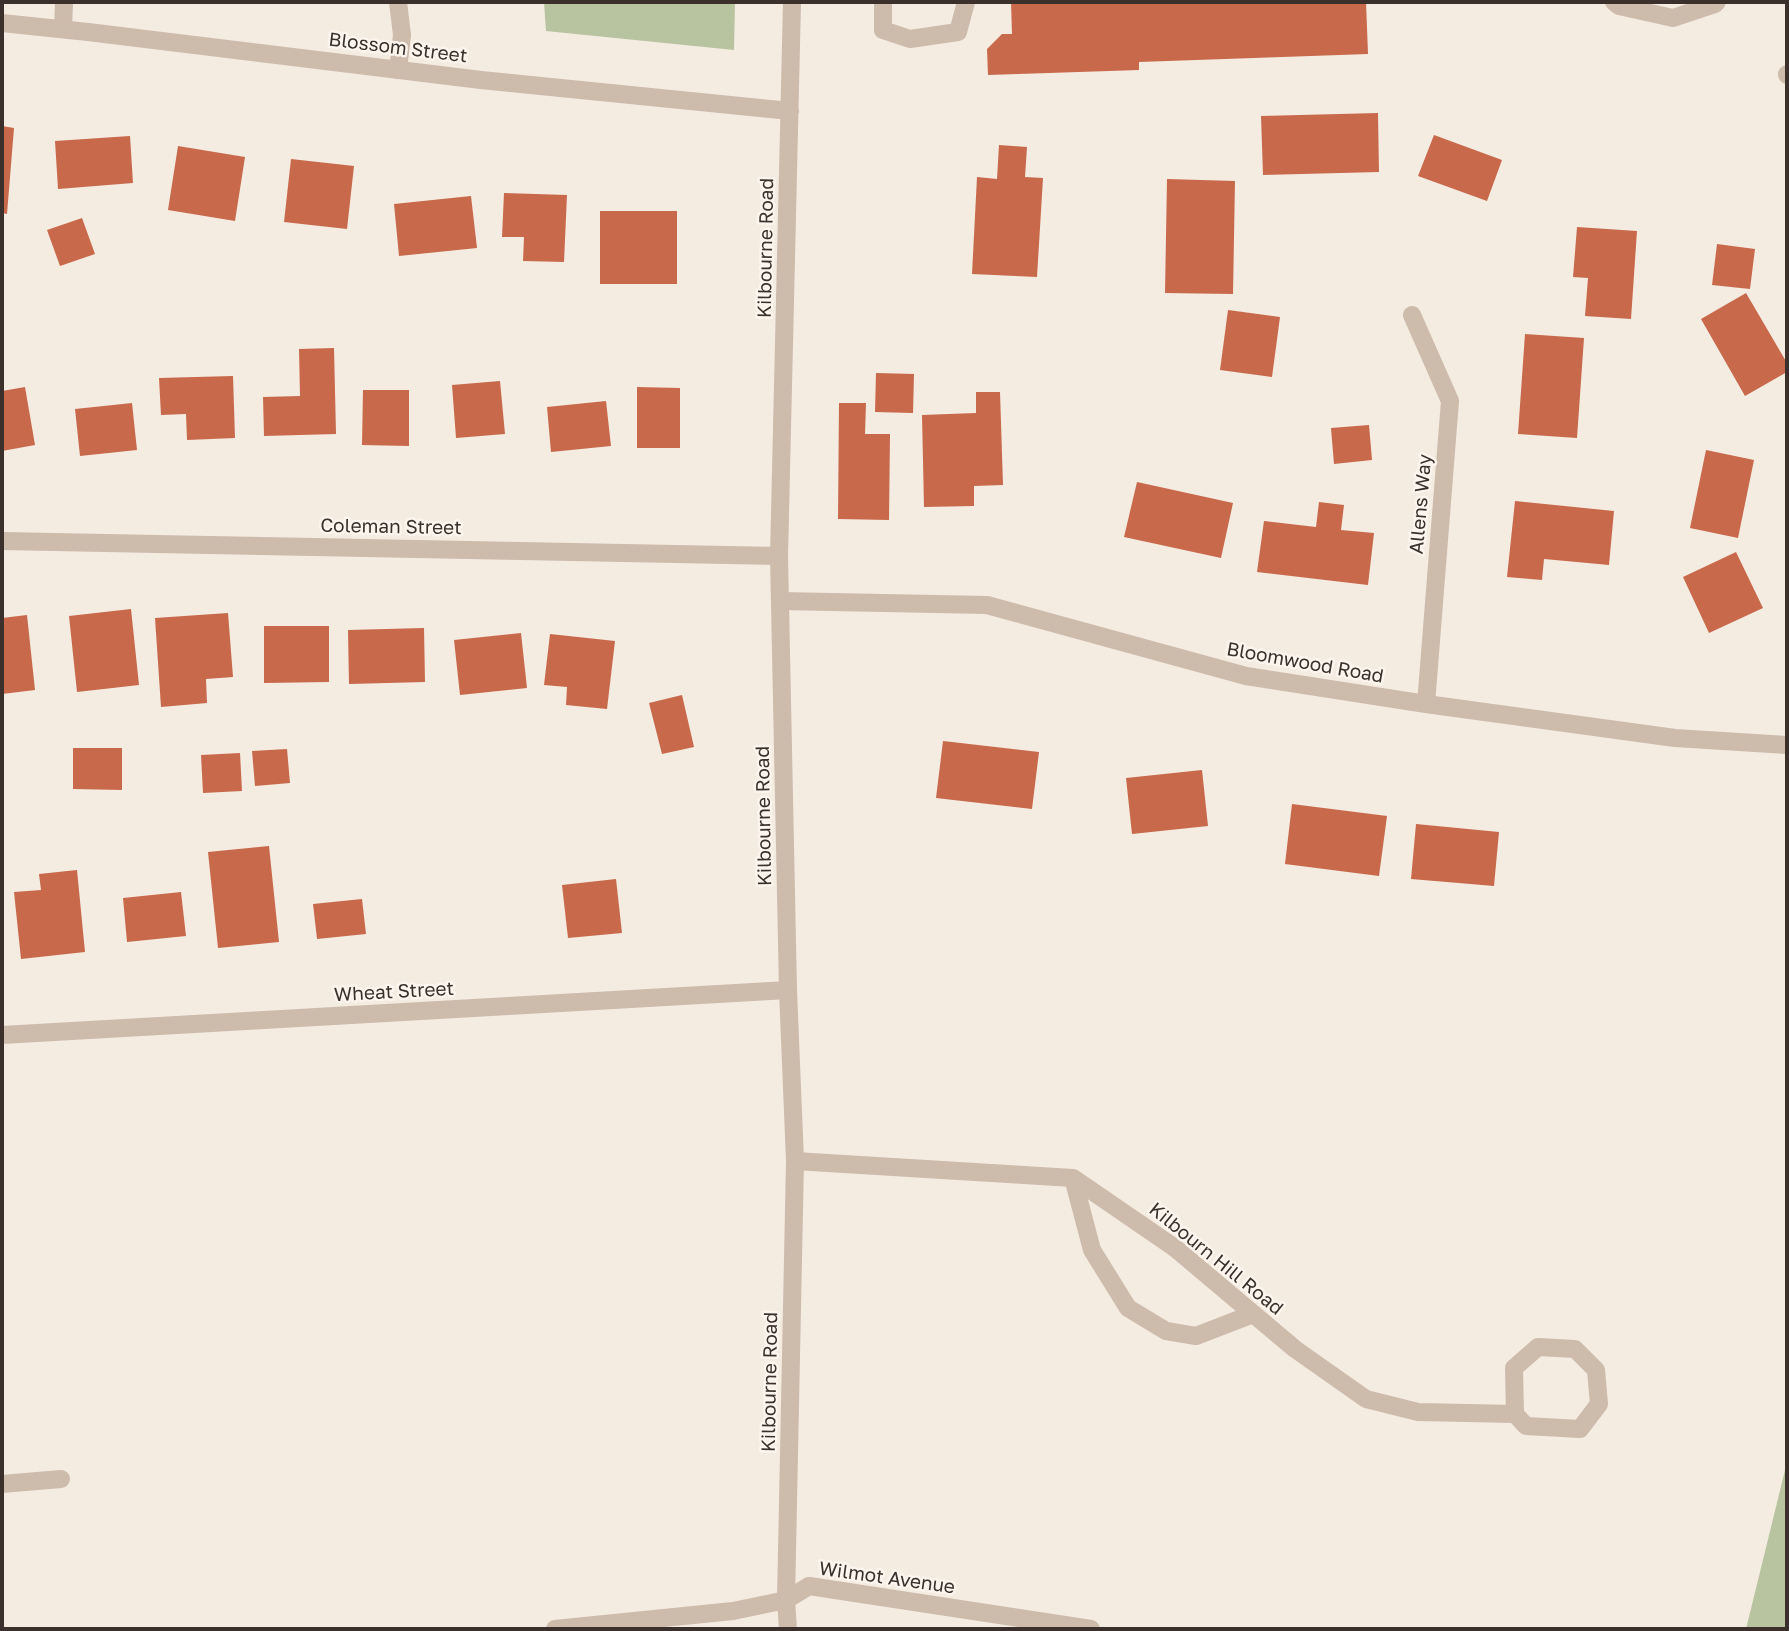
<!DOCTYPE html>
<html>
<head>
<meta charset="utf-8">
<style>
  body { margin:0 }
  #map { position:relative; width:1789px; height:1631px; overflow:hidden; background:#f4ebe1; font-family:"Golos Text",sans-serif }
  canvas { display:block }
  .frame { position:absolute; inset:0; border:4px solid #3b302b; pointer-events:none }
</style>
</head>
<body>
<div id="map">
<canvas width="1789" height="1631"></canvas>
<div class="frame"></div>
</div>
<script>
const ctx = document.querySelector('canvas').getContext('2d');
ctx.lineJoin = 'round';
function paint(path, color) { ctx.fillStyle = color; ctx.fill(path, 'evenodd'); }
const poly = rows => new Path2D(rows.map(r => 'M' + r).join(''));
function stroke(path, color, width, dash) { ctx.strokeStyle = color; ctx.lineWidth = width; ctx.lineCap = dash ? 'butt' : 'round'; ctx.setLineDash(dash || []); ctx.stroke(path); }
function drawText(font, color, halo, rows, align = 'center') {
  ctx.font = font + ' "Golos Text",sans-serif'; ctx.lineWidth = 5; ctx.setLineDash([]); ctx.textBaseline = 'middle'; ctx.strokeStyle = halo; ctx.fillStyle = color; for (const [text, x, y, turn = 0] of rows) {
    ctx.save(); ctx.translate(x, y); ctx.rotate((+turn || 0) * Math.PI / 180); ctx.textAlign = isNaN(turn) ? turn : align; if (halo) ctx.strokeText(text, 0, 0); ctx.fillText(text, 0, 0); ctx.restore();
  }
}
const green = poly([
  [544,2,735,2,734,50,546,31],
  [1787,1462,1787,1629,1746,1629]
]);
const building = poly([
  [1011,2,1366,2,1368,54,1139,62,1139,70,988,75,987,49,1002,34,1012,34],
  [1378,113,1379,172,1263,175,1261,116],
  [2,126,14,128,7,214,2,213],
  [1434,135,1502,160,1487,201,1418,176],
  [130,136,133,183,58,189,55,141],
  [999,145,1027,147,1025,177,1043,178,1037,277,972,274,977,177,997,179],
  [178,146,245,157,235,221,168,210],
  [291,159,354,166,347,229,284,222],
  [1167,179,1235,181,1233,294,1165,293],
  [504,193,567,195,564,262,523,261,524,237,502,237],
  [471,196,477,248,399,256,394,204],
  [600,211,677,211,677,284,600,284],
  [82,218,95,254,60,266,47,230],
  [1577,227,1637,231,1631,319,1585,316,1588,278,1573,277],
  [1717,244,1755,249,1750,289,1712,285],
  [1746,293,1787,363,1787,372,1745,396,1701,319],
  [1228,310,1280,317,1272,377,1220,370],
  [1525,334,1584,338,1577,438,1518,434],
  [334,348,336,434,264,436,263,397,300,396,299,349],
  [876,373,914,374,913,413,875,412],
  [233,376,235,438,187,440,186,414,161,415,159,378],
  [500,381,505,434,456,438,452,385],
  [25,387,35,445,2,451,2,391],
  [637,387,680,388,680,448,637,448],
  [363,390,409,390,409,446,362,445],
  [976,392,1000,392,1003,485,974,486,974,506,924,507,922,415,976,413],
  [606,401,611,446,551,452,547,407],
  [132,403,137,450,80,456,75,409],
  [839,403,866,403,865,434,890,434,889,520,838,519],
  [1369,425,1372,460,1334,464,1331,428],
  [1706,450,1754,460,1738,538,1690,528],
  [1137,482,1233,503,1221,558,1124,537],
  [1515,501,1614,511,1609,565,1544,559,1542,580,1507,577],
  [1319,502,1344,505,1341,530,1374,533,1368,585,1257,572,1264,521,1316,527],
  [1736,552,1763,608,1709,633,1683,577],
  [131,609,139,685,77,692,69,616],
  [228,613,233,677,206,679,207,703,161,707,155,618],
  [27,615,35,690,2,694,2,618],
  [264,626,329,626,329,682,264,683],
  [424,628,425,682,349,684,348,630],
  [521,633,527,688,460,695,454,640],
  [550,634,615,641,607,709,566,705,567,687,544,685],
  [682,695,694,747,662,754,649,703],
  [943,741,1039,752,1032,809,936,798],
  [73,748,122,748,122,790,73,789],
  [287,749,290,783,255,786,252,751],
  [240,753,242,791,203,793,201,755],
  [1202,770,1208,826,1132,834,1126,778],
  [1292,804,1387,816,1379,876,1285,864],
  [1416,824,1499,832,1494,886,1411,879],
  [269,846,279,942,218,948,208,852],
  [77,870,85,952,21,959,14,892,41,890,39,874],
  [616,879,622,933,568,938,562,885],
  [181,892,186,936,127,942,123,898],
  [362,899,366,934,317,939,313,904]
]);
const service = poly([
  [398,2,402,35,398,70],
  [883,2,883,30,910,39,958,32,966,2],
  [1614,2,1619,6,1673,18,1715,4,1717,2],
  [63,29,64,2],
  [1787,74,1787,75],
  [2,1484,61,1479]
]);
const minor = poly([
  [1412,315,1450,401,1426,704],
  [2,541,779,556],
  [780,601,987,605,1246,676,1426,704,1675,738,1787,745],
  [2,1035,788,990],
  [795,1161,1073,1178,1175,1248,1295,1349,1366,1399,1418,1412,1515,1414,1526,1426,1580,1429,1599,1404,1596,1370,1575,1349,1538,1347,1514,1368,1515,1414],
  [1073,1178,1092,1250,1128,1308,1166,1331,1196,1336,1253,1314],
  [555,1629,733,1611,786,1600,809,1586,1091,1629]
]);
const tertiary = poly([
  [2,23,88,32,481,80,790,111],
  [788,1629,786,1600,795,1161,788,990,779,556,792,2]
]);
const streetNames = [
  ["Blossom Street",398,48,7],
  ["Kilbourne Road",766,248,-89],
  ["Allens Way",1421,504,-85],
  ["Coleman Street",391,527,1],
  ["Bloomwood Road",1305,663,10],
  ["Kilbourne Road",764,816,-91],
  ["Wheat Street",394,992,-3],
  ["Kilbourn Hill Road",1216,1259,39],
  ["Kilbourne Road",770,1382,-89],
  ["Wilmot Avenue",887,1578,8]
];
paint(green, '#b8c4a0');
paint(building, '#c8694b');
stroke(service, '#cdbbac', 18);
stroke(minor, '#cdbbac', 18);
stroke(tertiary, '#cdbbac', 18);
drawText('19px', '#3b302b', '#fbf5ee', streetNames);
</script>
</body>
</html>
